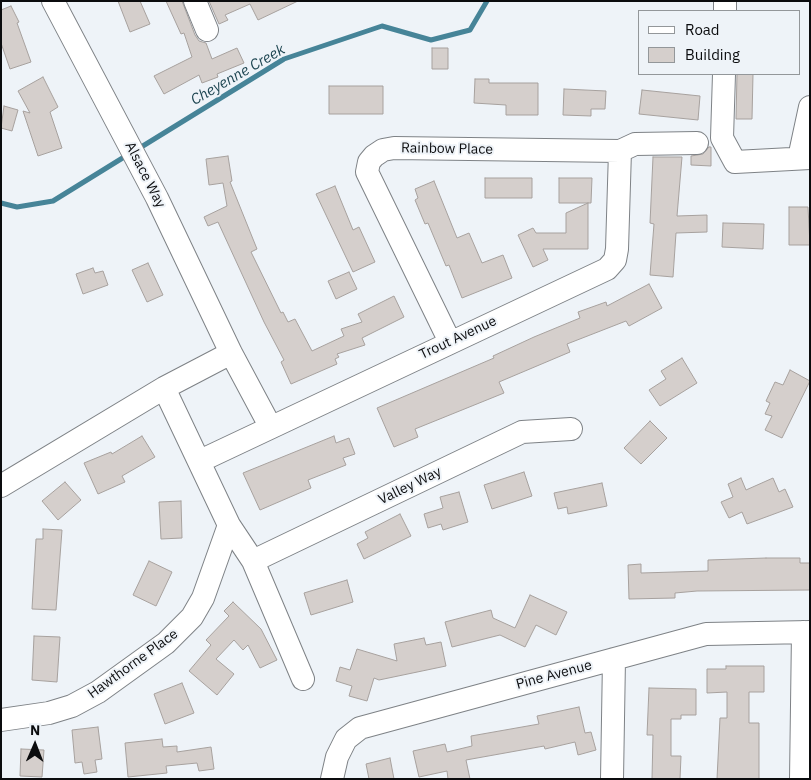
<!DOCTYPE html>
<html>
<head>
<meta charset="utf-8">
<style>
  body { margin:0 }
  #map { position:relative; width:811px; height:780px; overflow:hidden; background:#eef3f8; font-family:"IBM Plex Sans",sans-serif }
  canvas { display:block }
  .frame { position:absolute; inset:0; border:2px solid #0b0c0e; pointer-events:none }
  .legend { position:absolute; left:638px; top:10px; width:162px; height:65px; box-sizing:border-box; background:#eef3f8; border:1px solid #93979a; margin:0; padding:6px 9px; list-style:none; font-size:15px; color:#0b0c0e }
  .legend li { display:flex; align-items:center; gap:10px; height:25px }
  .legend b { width:25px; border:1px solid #93979a }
  .north { position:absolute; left:10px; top:720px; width:50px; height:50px; -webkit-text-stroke:4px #eef3f8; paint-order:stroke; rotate:1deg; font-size:14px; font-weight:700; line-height:20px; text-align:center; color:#0b0c0e }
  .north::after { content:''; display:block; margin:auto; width:18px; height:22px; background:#0b0c0e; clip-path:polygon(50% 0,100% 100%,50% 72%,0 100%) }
</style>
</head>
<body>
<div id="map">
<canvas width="811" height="780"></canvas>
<div class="frame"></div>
<ul class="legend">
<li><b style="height:6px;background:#fff"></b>Road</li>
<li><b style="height:14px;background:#d5cfcc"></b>Building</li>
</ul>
<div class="north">N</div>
</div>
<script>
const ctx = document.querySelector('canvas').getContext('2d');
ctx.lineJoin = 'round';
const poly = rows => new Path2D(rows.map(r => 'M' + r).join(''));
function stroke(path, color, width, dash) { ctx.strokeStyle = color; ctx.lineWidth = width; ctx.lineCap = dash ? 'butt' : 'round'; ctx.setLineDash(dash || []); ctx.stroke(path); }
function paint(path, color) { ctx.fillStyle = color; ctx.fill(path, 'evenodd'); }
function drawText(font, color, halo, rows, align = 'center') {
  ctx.font = font + ' "IBM Plex Sans",sans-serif'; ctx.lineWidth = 4; ctx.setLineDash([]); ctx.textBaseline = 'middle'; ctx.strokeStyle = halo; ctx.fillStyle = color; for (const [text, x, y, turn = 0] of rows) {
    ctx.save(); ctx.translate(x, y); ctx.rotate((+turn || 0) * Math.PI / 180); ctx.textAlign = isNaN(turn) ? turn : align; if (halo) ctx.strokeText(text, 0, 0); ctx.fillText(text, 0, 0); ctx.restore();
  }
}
const stream = poly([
  [138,149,284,59,382,26,431,40,470,30,487,1],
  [1,203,17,207,53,201,129,154]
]);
const building = poly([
  [118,1,140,1,150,24,130,32,118,1],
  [166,1,182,1,195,35,199,41,206,43,212,59,237,48,244,63,217,74,218,77,202,83,199,75,164,94,154,76,192,57,184,33,181,34,166,1],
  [209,1,298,1,258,20,250,4,225,15,228,20,219,24,209,1],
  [11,6,19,22,17,23,31,62,10,69,1,43,1,10,11,6],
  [432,48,448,48,448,69,432,69,432,48],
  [737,74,753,74,752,119,736,119,737,74],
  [43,77,58,107,50,112,62,148,38,156,23,111,30,113,18,91,43,77],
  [475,79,489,79,489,83,538,83,538,115,506,115,506,105,474,103,475,79],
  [329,86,383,86,383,114,329,114,329,86],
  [564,89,606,91,605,109,591,109,591,116,563,115,564,89],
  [642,90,700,96,698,120,639,114,642,90],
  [4,106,18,110,12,131,1,128,4,106],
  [709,147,711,147,711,166,691,165,691,156,703,154,709,147],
  [228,156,232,181,230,182,257,249,251,252,281,313,283,312,288,322,295,319,312,351,344,336,341,329,362,322,358,314,394,296,404,317,362,338,365,345,337,354,339,357,335,359,337,364,291,384,281,362,284,360,264,322,218,222,208,226,204,217,227,206,223,183,209,185,206,159,228,156],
  [653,157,682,157,677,216,707,215,707,232,676,233,673,277,650,275,654,224,650,223,653,157],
  [485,178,532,178,532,198,485,198,485,178],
  [559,178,592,178,591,203,559,203,559,178],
  [434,181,457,238,469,233,482,263,503,255,512,278,462,298,449,265,446,266,428,223,425,224,415,200,418,198,415,189,434,181],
  [335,186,353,230,359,227,375,262,353,272,316,194,335,186],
  [588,203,588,249,543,249,548,260,533,267,518,235,533,228,536,233,566,233,566,213,588,203],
  [789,207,808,207,810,245,789,245,789,207],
  [723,223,764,224,763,249,722,247,723,223],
  [148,263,163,295,147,302,132,270,148,263],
  [93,268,95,273,103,271,108,285,83,294,76,274,93,268],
  [349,272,357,289,336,299,328,281,349,272],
  [649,284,662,308,629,326,626,321,567,344,570,352,499,382,504,393,415,429,418,437,394,447,377,408,494,358,493,356,534,337,580,318,578,312,606,302,607,306,649,284],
  [682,358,697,383,660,406,649,390,666,379,661,371,682,358],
  [790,370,810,381,782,438,765,430,772,416,765,414,770,403,766,401,775,382,783,385,790,370],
  [650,421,667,438,641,464,624,448,650,421],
  [142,436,155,457,122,476,125,482,98,494,84,463,111,452,112,454,142,436],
  [334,436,336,443,349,438,355,454,343,458,346,465,308,480,311,488,260,510,243,473,334,436],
  [524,472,532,496,492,509,484,485,524,472],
  [741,478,746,490,773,478,779,492,785,489,793,507,747,524,742,512,729,518,721,502,733,497,728,484,741,478],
  [65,482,81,500,58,520,42,501,65,482],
  [602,483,607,506,568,514,567,507,558,509,554,493,602,483],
  [459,492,468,522,443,530,441,524,428,528,424,514,443,508,440,497,459,492],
  [181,501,182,538,161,539,159,502,181,501],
  [400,514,411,536,364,559,357,544,368,538,365,532,400,514],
  [43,529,62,530,56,610,32,609,36,539,43,539,43,529],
  [766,558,800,558,800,563,810,563,810,590,697,591,675,593,675,598,629,599,628,565,641,564,641,573,708,571,708,560,766,558],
  [149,561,172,572,156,606,133,595,149,561],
  [347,580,353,602,311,615,304,593,347,580],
  [530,595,567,612,556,635,536,625,525,647,500,635,452,647,445,622,491,610,493,618,515,628,530,595],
  [233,602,261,629,277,660,260,668,248,645,243,650,234,640,216,659,234,674,217,695,189,671,211,645,206,640,229,616,224,611,233,602],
  [34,636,60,637,57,682,32,680,34,636],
  [424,638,426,645,441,642,446,666,379,680,374,678,367,701,349,696,352,686,336,681,340,667,350,670,357,649,397,661,394,644,424,638],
  [726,666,764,666,764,692,749,692,749,723,759,723,759,779,717,779,720,718,727,718,727,692,707,693,707,669,726,669,726,666],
  [182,683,194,713,165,724,154,694,182,683],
  [649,688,696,689,696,715,681,715,681,719,671,719,671,756,681,756,680,779,652,779,653,735,647,735,649,688],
  [579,707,585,733,591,732,596,750,578,755,575,742,545,749,544,746,466,760,470,779,448,779,447,771,419,777,413,751,445,744,447,752,472,746,471,736,539,724,537,716,579,707],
  [98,727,102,759,95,760,97,772,84,774,82,762,75,763,72,730,98,727],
  [162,739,163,747,177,746,177,752,211,747,214,769,199,771,197,763,166,766,167,773,128,777,125,743,162,739],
  [21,749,44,750,42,777,20,776,21,749],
  [390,758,394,779,369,779,366,764,390,758]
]);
const minor = poly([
  [53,1,157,198,231,353,270,426],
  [195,1,207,30],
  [725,11,725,1],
  [724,74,722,138,735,162,810,158],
  [799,158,810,107],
  [450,342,367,172,369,162,374,156,383,150,394,148,620,151,635,144,697,143],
  [200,461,607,269,615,260,617,249,620,151],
  [1,486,164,388,231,353],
  [229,525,253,561,303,679],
  [253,561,522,432,571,429],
  [1,720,49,713,72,706,98,692,166,643,192,617,203,598,229,525,164,388],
  [332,779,337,757,346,739,360,728,706,634,810,632],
  [612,779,614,659],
  [801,779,803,632]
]);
const streetNames = [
  ["Rainbow Place",447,149,1],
  ["Alsace Way",145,175,63],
  ["Trout Avenue",458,338,-25],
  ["Valley Way",410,486,-26],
  ["Hawthorne Place",133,664,-36],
  ["Pine Avenue",554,675,-15]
];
const waterNames = [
  ["Cheyenne Creek",238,75,-30]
];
stroke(stream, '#468498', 5);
paint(building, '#d5cfcc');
stroke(building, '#a7a19e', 1);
stroke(minor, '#7e8286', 24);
stroke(minor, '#fff', 22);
drawText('14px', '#0b0c0e', '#eef3f8', streetNames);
drawText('italic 15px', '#1d4551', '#eef3f8', waterNames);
</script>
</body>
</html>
